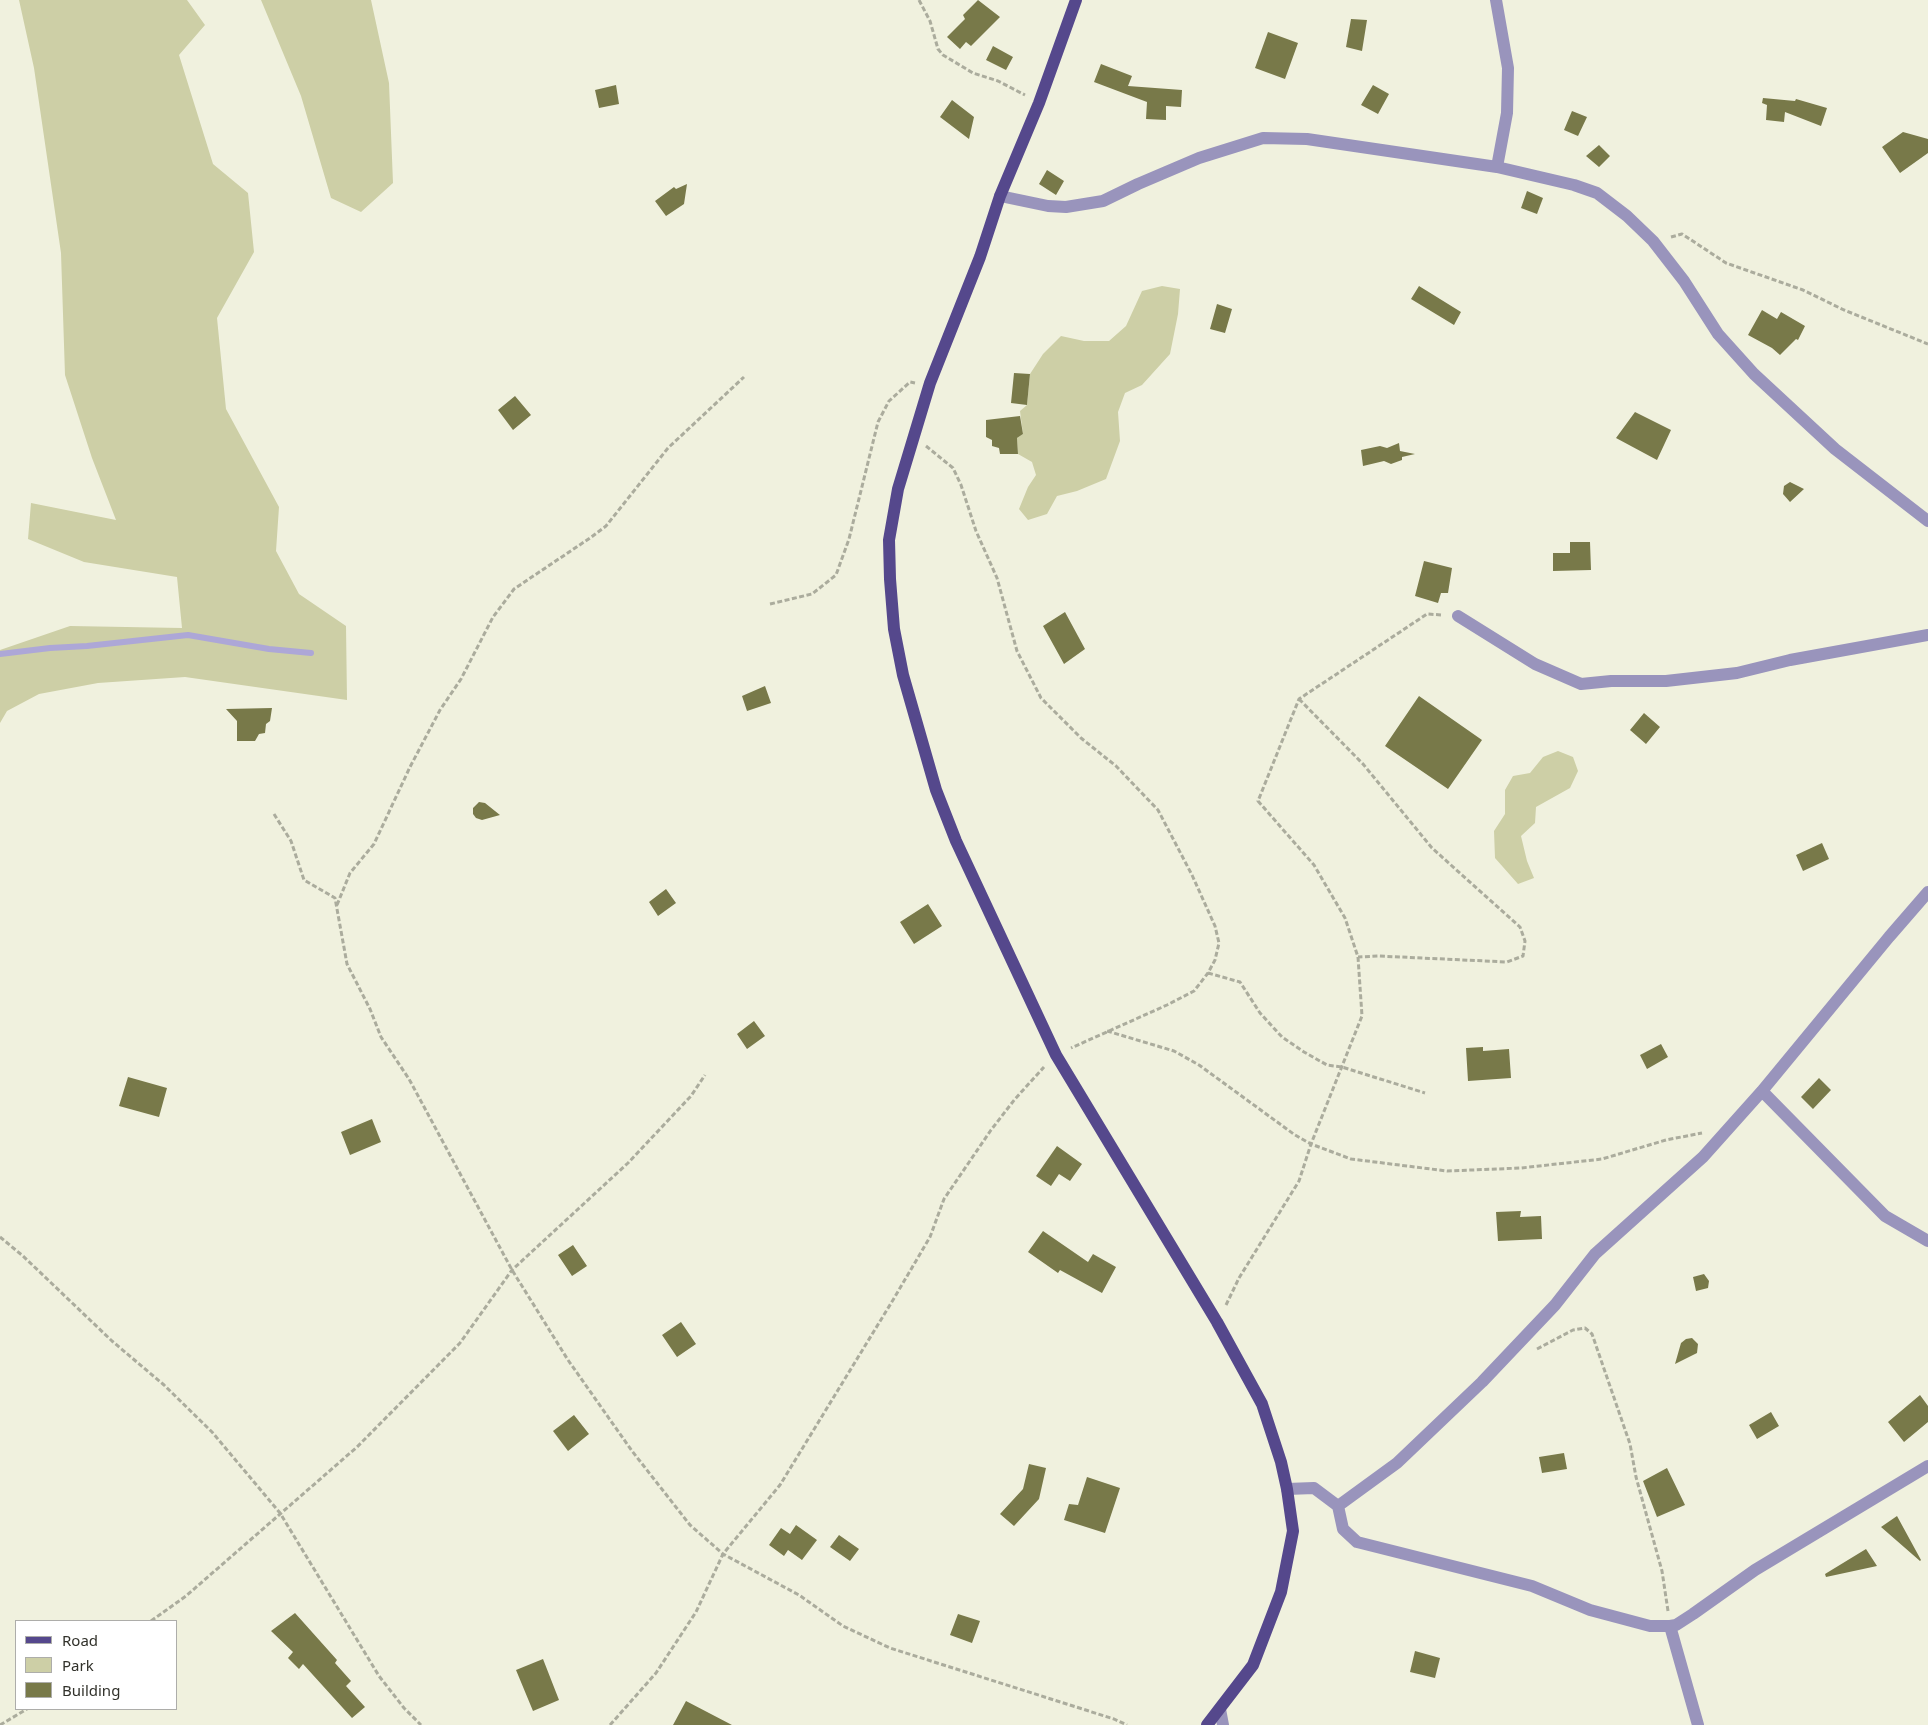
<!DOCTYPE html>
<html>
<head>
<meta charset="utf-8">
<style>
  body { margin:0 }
  #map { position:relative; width:1928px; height:1725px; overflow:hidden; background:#f0f1de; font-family:"Noto Sans",sans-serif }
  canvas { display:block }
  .legend { position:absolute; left:15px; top:1620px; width:162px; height:90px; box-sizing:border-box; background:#fff; border:1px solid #adadaa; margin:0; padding:6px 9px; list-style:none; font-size:15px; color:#31312a }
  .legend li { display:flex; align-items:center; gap:10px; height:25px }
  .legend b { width:25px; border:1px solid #adadaa }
</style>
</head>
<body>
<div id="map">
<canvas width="1928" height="1725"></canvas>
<ul class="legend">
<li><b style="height:6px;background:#55488c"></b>Road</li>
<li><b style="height:14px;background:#cdcfa6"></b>Park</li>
<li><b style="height:14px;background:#787949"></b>Building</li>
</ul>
</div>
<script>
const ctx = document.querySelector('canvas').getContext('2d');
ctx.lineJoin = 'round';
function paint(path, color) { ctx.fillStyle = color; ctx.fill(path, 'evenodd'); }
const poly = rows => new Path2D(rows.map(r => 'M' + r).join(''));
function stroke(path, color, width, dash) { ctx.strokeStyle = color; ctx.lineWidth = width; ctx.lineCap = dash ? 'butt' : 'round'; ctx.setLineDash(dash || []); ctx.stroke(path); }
const green = poly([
  [19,0,187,0,205,25,179,55,213,164,248,193,254,252,217,318,226,409,279,507,276,551,299,594,346,626,347,700,185,677,98,683,39,694,7,711,0,723,0,650,70,626,182,628,177,577,84,562,28,539,31,503,116,520,92,458,65,375,61,253,34,68],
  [261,0,371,0,389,83,393,183,361,212,331,198,301,96],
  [1162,286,1180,289,1178,314,1170,354,1142,385,1125,393,1118,412,1120,441,1106,479,1077,491,1057,496,1047,514,1028,520,1019,509,1028,487,1036,475,1032,462,1018,454,1017,438,1023,434,1020,411,1027,405,1030,374,1043,354,1061,336,1084,341,1109,341,1126,326,1142,291],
  [1558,751,1573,757,1578,771,1570,788,1536,807,1535,823,1521,836,1527,861,1534,878,1518,884,1495,858,1494,831,1505,814,1505,790,1513,776,1530,773,1543,757]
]);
const stream = poly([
  [0,654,50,648,87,646,188,635,269,649,311,653]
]);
const building = poly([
  [978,0,1000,17,971,46,966,42,960,49,947,37,965,19,963,15],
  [1351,19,1367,20,1362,51,1346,47],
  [1268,32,1298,43,1285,79,1255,68],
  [993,46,1013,57,1006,70,986,60],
  [1101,64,1132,76,1128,86,1182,90,1181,107,1166,106,1166,120,1146,119,1147,102,1094,82],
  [616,85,619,104,599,108,595,90],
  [1373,85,1389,94,1378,114,1361,105],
  [1763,98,1795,101,1796,99,1827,108,1821,126,1785,112,1784,122,1766,120,1767,105,1762,103],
  [952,100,974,117,969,139,940,117],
  [1572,111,1587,117,1578,136,1564,130],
  [1903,132,1928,139,1928,153,1900,173,1882,147],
  [1599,145,1610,156,1599,167,1586,156],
  [1047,170,1064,181,1056,195,1039,184],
  [687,184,684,204,666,216,655,201,674,187,676,189],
  [1527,191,1543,198,1537,214,1521,208],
  [1419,286,1461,312,1454,325,1411,299],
  [1217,304,1232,309,1225,333,1210,329],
  [1762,310,1777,319,1781,312,1805,326,1798,340,1796,339,1780,355,1772,348,1748,335],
  [1014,373,1030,374,1027,405,1011,403],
  [515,396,531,415,513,430,498,410],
  [1635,412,1671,430,1657,460,1616,438],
  [1020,416,1023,434,1017,438,1018,454,1000,454,999,448,992,446,992,440,986,437,986,420],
  [1399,443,1400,451,1415,454,1402,457,1402,460,1391,464,1384,461,1363,466,1361,450,1380,446,1387,448],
  [1790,482,1804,489,1790,502,1783,494,1784,486],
  [1570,542,1590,542,1591,570,1553,571,1553,553,1570,553],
  [1424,561,1452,568,1448,593,1441,593,1438,603,1415,596],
  [1065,612,1085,649,1064,664,1043,626],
  [765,686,771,703,747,711,742,696],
  [1419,696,1482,740,1448,789,1385,746],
  [272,708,270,721,266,724,265,733,259,734,255,741,237,741,237,721,226,709],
  [1644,713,1660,727,1646,744,1630,730],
  [479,802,485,803,500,815,482,820,476,818,473,814,473,808],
  [1822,843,1829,859,1803,871,1796,855],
  [666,889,676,903,658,916,649,902],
  [928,904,942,926,914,944,900,922],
  [754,1021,765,1036,747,1049,737,1034],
  [1661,1044,1668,1057,1647,1069,1640,1055],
  [1483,1047,1483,1051,1509,1049,1511,1078,1468,1081,1466,1048],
  [128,1077,167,1088,159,1117,119,1106],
  [1819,1078,1831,1090,1813,1109,1801,1097],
  [372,1119,381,1142,350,1155,341,1132],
  [1057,1146,1082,1164,1070,1181,1059,1174,1051,1186,1036,1176],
  [1521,1211,1520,1217,1541,1216,1542,1239,1498,1241,1496,1212],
  [1043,1231,1088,1262,1093,1254,1116,1267,1102,1293,1060,1270,1058,1273,1028,1252],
  [573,1245,587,1266,572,1276,558,1255],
  [1704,1274,1709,1281,1708,1288,1696,1291,1693,1277],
  [681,1322,696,1344,677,1357,662,1335],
  [1692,1338,1698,1344,1697,1353,1675,1364,1681,1343,1686,1339],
  [1920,1395,1928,1406,1928,1422,1904,1442,1888,1422],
  [1771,1412,1779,1426,1757,1439,1749,1425],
  [574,1415,589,1434,568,1451,553,1431],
  [1564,1453,1567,1469,1542,1473,1539,1457],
  [1029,1464,1046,1468,1039,1499,1014,1526,1000,1514,1023,1489],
  [1667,1468,1685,1505,1657,1517,1643,1481],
  [1087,1477,1120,1488,1105,1533,1064,1520,1069,1504,1078,1505],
  [1897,1516,1921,1560,1920,1561,1881,1527],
  [796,1525,817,1540,802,1560,788,1550,784,1556,769,1545,781,1528,790,1534],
  [839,1535,859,1549,850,1561,830,1547],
  [1866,1549,1877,1566,1826,1577,1825,1574],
  [295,1613,337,1660,335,1663,351,1681,346,1686,365,1707,352,1718,303,1664,299,1669,288,1658,293,1652,271,1631],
  [958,1614,980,1621,972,1643,950,1635],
  [1415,1651,1440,1658,1435,1678,1410,1672],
  [543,1659,559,1700,533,1711,516,1670],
  [686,1701,732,1725,673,1725]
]);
const path = poly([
  [919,0,930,21,938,49,943,55,973,73,998,81,1025,95],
  [1671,237,1682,234,1726,263,1803,290,1844,310,1928,344],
  [926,446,953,468,961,485,976,531,997,578,1017,651,1041,698,1081,738,1116,766,1158,810,1192,875,1215,926,1219,943,1215,960,1208,973,1194,991,1167,1005,1071,1048],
  [770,604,812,594,836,575,849,539,878,422,889,401,910,382,915,383],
  [1299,699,1363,764,1432,848,1520,927,1525,941,1523,956,1507,962,1379,956,1358,957],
  [274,814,291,841,304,880,335,898,347,964,370,1009,381,1037,409,1079,512,1270,568,1360,632,1451,690,1525,723,1554,799,1595,843,1626,890,1648,1114,1719,1127,1725],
  [337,905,350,873,374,844,410,767,440,710,461,679,493,617,514,589,590,538,606,526,668,448,744,377],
  [1208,973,1240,982,1260,1013,1282,1037,1304,1052,1327,1065,1342,1067,1425,1093],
  [1107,1031,1174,1051,1199,1065,1295,1135,1311,1144,1351,1159,1447,1171,1521,1168,1602,1159,1666,1140,1702,1133],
  [0,1237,23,1256,112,1341,164,1385,212,1432,280,1513,379,1676,404,1708,421,1725],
  [1226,1305,1239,1278,1299,1181,1311,1144,1362,1016,1358,957,1345,918,1314,865,1258,801,1299,699,1427,614,1442,615],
  [1537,1349,1573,1330,1585,1328,1592,1334,1630,1444,1636,1477,1662,1571,1668,1611],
  [151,1621,186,1596,357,1447,460,1343,512,1270,628,1163,691,1096,705,1075],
  [0,1725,27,1709],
  [610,1725,656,1673,696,1612,723,1554,780,1485,893,1300,930,1237,944,1199,991,1130,1015,1099,1044,1067]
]);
const minor = poly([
  [1496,0,1508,68,1507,113,1497,167],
  [1000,196,1048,206,1066,207,1103,201,1138,184,1199,158,1263,138,1307,139,1497,167,1574,185,1597,193,1627,216,1653,241,1684,281,1718,334,1754,374,1835,449,1928,521],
  [1458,616,1535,664,1581,684,1611,681,1666,681,1737,673,1790,660,1928,635],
  [1762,1091,1885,1216,1928,1241],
  [1287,1489,1314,1488,1338,1506,1397,1463,1482,1382,1555,1305,1595,1254,1703,1157,1762,1091,1889,937,1928,892],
  [1338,1506,1343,1529,1357,1542,1532,1586,1590,1610,1650,1626,1670,1626,1676,1625,1693,1614,1755,1570,1928,1466],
  [1670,1626,1698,1725],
  [1220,1709,1223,1725]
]);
const major = poly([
  [1076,0,1039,103,1000,196,980,257,930,383,898,489,889,540,890,579,894,629,903,675,936,790,956,841,1056,1055,1217,1322,1262,1404,1281,1462,1287,1489,1293,1531,1281,1592,1253,1665,1207,1725]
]);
paint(green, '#cdcfa6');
stroke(stream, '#ada7d7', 6);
paint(building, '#787949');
stroke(path, '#abac9d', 3, [5, 2.5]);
stroke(minor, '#9994bc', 12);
stroke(major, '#55488c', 12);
</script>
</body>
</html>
